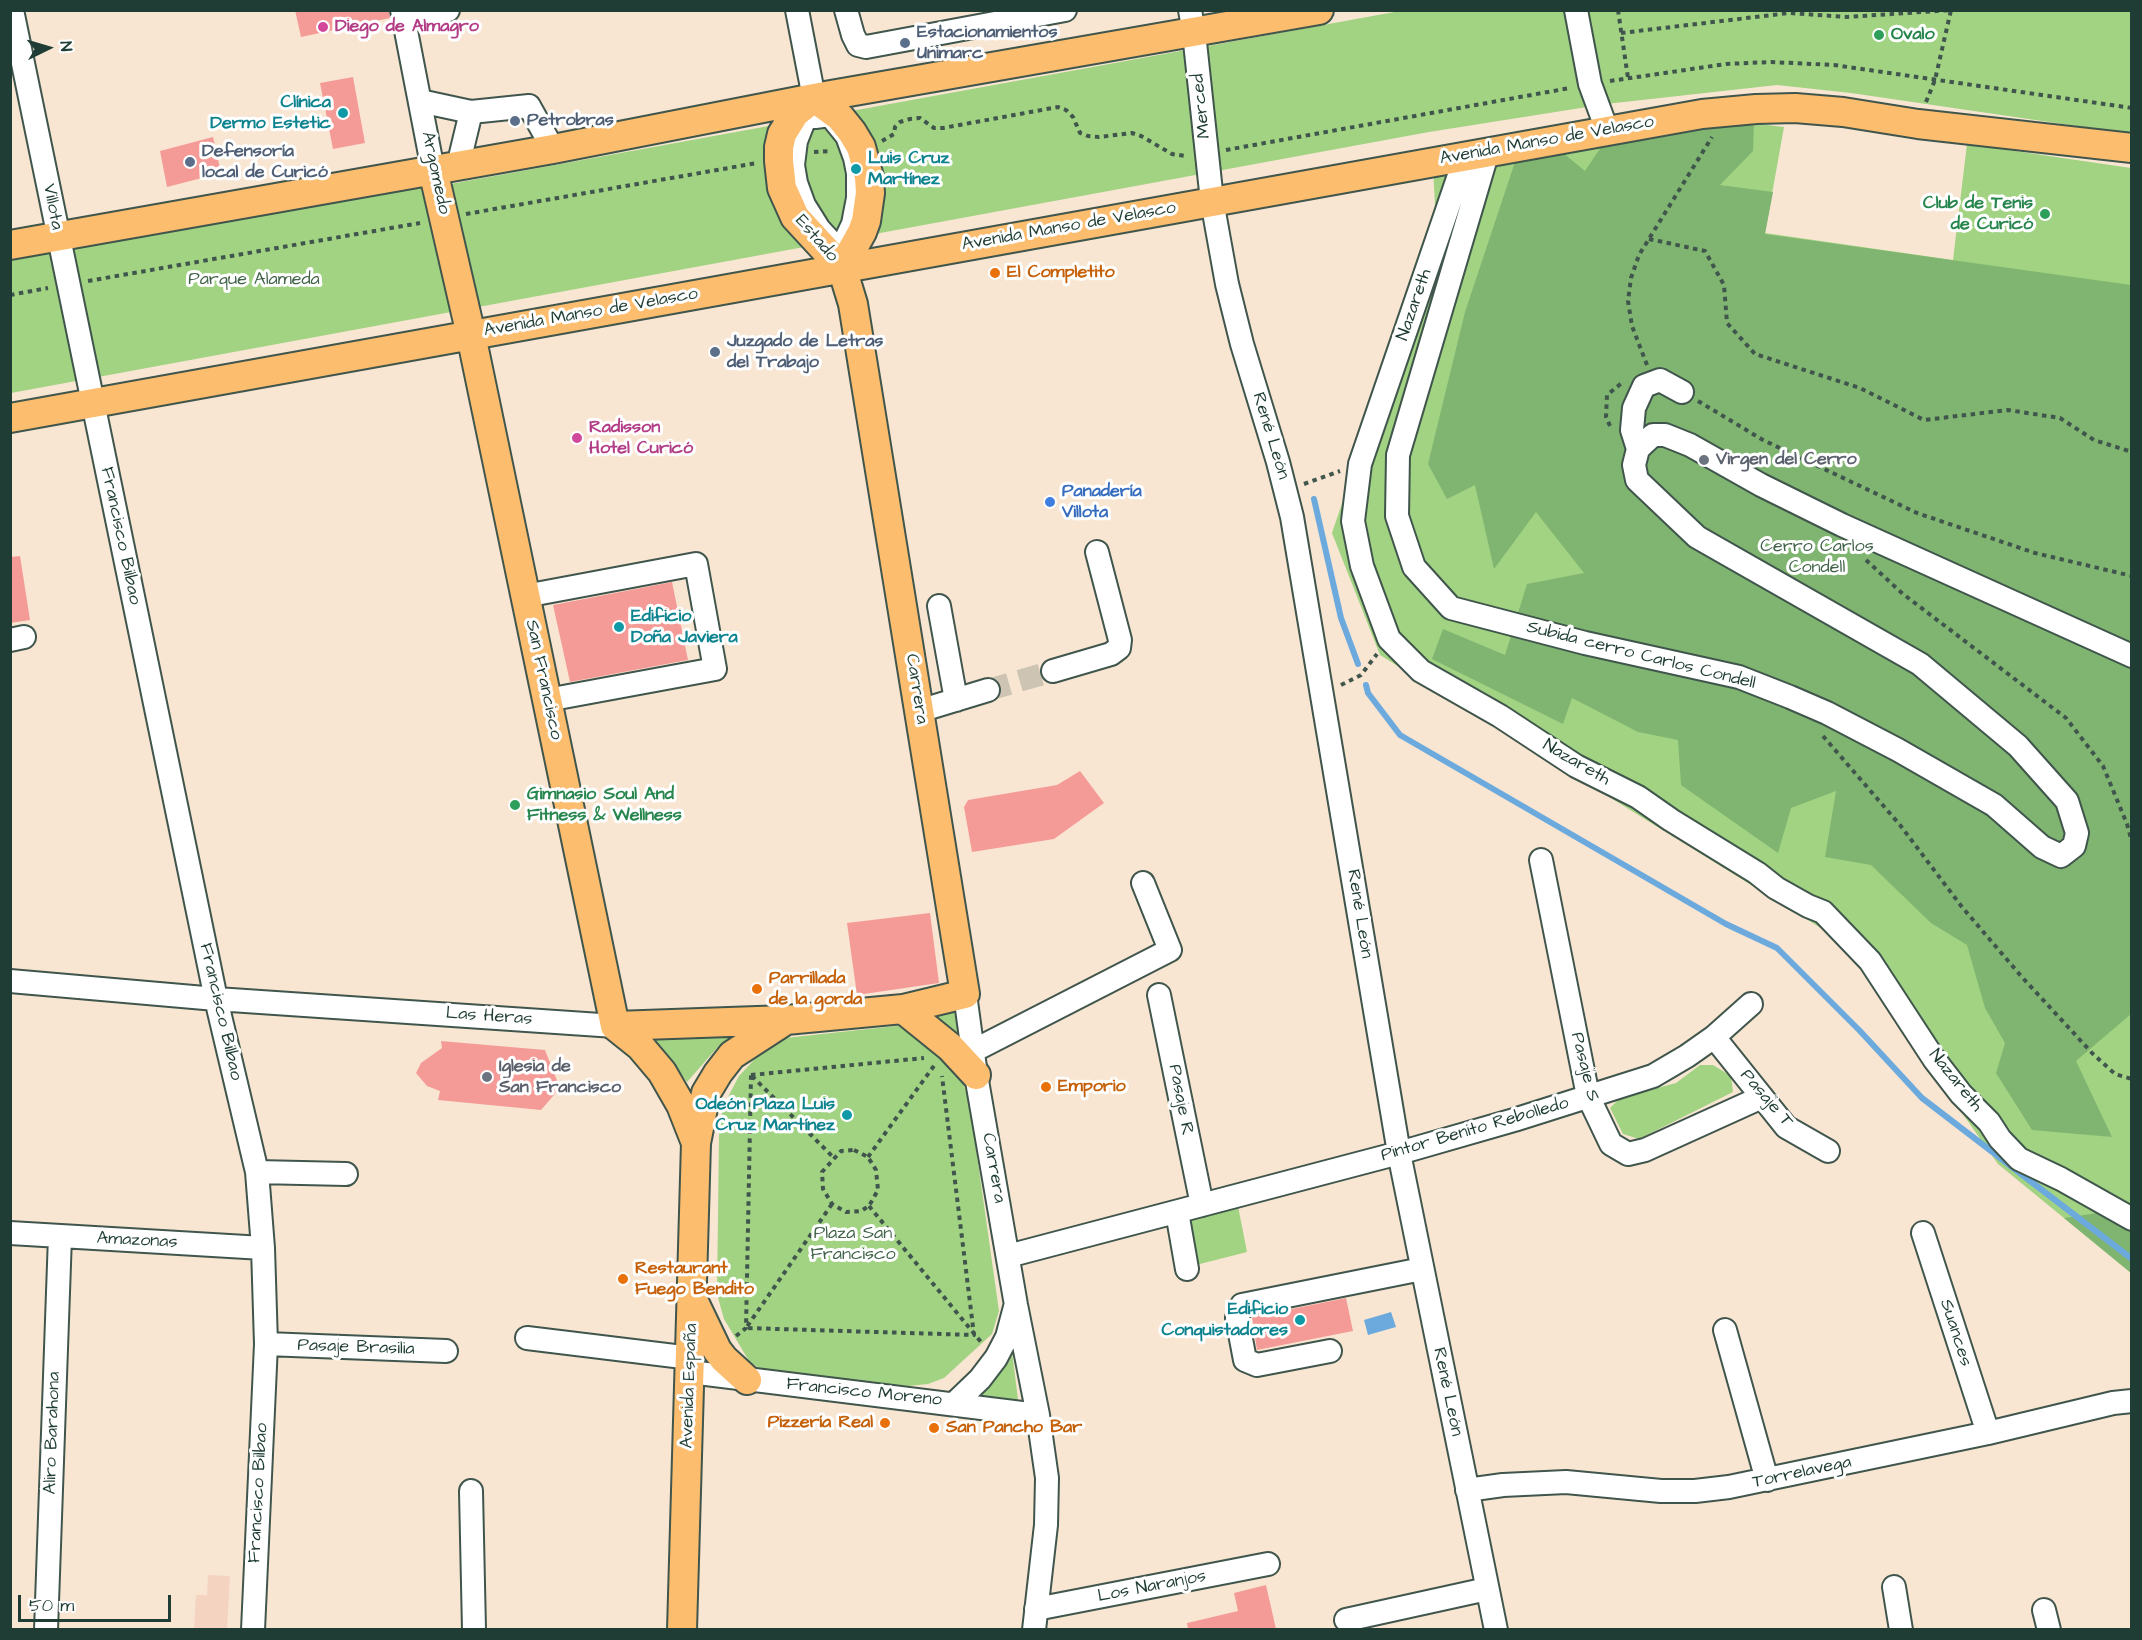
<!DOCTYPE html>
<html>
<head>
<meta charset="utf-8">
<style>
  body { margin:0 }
  #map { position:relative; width:2142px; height:1640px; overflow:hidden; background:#f8e6d3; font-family:"Architects Daughter",sans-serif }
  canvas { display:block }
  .frame { position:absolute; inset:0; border:12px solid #1f3d34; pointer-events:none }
  .north { position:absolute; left:18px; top:18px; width:60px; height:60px; -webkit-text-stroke:4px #fff; paint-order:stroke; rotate:85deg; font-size:16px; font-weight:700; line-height:24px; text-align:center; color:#1f3d34 }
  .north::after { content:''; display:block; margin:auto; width:21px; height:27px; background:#1f3d34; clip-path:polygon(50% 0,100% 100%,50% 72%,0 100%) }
  .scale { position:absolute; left:18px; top:1595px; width:153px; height:27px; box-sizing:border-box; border:3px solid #1f3d34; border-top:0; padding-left:8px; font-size:18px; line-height:21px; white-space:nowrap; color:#1f3d34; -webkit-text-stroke:4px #fff; paint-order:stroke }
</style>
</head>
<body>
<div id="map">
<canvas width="2142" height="1640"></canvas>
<div class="frame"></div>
<div class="north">N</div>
<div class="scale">50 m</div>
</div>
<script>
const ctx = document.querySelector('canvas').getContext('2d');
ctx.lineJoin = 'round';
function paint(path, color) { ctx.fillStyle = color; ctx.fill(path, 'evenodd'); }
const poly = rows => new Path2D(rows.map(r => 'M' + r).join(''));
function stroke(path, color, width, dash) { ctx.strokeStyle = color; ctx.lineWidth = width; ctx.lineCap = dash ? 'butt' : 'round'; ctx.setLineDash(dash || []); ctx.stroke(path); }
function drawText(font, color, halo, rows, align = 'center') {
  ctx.font = font + ' "Architects Daughter",sans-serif'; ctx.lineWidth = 6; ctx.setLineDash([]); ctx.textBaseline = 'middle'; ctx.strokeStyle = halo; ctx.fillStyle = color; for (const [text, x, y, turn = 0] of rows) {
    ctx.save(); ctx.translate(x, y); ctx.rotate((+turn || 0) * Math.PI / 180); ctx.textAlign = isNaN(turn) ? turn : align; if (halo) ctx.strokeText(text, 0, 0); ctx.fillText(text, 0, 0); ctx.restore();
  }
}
const built = poly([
  [208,1575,230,1576,227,1629,194,1629,196,1595,207,1595]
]);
const green = poly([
  [1400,11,2131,11,2131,134,1851,93,1777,85,1606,104,1429,132,11,393,11,259,249,212,445,185],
  [1734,121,1784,127,1765,233,1953,260,1967,144,2131,168,2131,1273,1998,1164,1840,940,1380,655,1332,533,1436,224,1433,167],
  [956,1012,963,1039,933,1016],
  [905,1025,926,1036,962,1080,969,1099,999,1311,992,1334,944,1378,928,1384,908,1386,784,1376,763,1371,749,1361,724,1319,717,1294,719,1137,721,1116,729,1095,739,1076,767,1046,785,1038],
  [735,1034,716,1049,687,1082,675,1066,646,1035],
  [1700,1065,1713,1065,1731,1076,1733,1092,1639,1139,1623,1134,1610,1108,1620,1098,1676,1083],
  [1238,1206,1247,1252,1196,1265,1187,1218],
  [1012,1351,1018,1400,970,1398]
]);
const forest = poly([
  [1754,123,1753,151,1720,185,1773,192,1765,234,2131,285,2131,1014,2076,1061,2112,1137,2032,1130,1996,1073,2005,1043,1985,1008,1967,945,1931,923,1871,865,1825,857,1836,791,1791,808,1778,853,1681,785,1678,740,1638,732,1572,698,1563,724,1432,659,1443,629,1505,655,1527,584,1584,573,1536,512,1494,569,1475,485,1447,499,1428,464,1465,312,1517,156,1557,148,1585,171,1607,138,1677,124],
  [2131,1208,2131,1273,2064,1218]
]);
const water = poly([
  [1391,1312,1396,1327,1368,1335,1364,1320]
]);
const stream = poly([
  [1314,499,1341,618,1358,664],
  [1366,685,1368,693,1400,735,1726,924,1777,948,1860,1031,1922,1098,2132,1259]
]);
const building = poly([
  [295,10,389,10,390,18,301,37],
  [353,77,365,143,333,149,320,83],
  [213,137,221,173,167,187,160,151],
  [20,556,30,620,10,623,10,557],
  [672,582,688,660,570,682,553,605],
  [1080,771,1104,803,1054,839,972,852,964,807,968,800,1057,785],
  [930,913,939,983,857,995,847,923],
  [441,1041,545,1050,560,1088,541,1110,438,1100,440,1091,427,1086,416,1073,421,1063,442,1048],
  [1346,1298,1353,1331,1257,1350,1252,1317],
  [1266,1585,1276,1629,1188,1629,1187,1623,1238,1611,1234,1593]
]);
const minorTunnel = poly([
  [988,690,1053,671]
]);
const path = poly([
  [1618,10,1628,78],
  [1621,33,1789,13,1847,17,1952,10],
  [1610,81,1726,64,1771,62,1834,65,2132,108],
  [1926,102,1935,80,1951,10],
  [882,141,894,134,895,127,900,122,910,119,920,118,934,128,943,128,1058,107,1066,110,1073,117,1080,133,1088,136,1099,137,1132,133,1141,136,1172,154,1186,156],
  [1226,150,1570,88],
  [814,152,831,151],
  [466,214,757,163],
  [1649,239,1705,251,1724,285,1727,323,1755,354,1860,388,1924,420,2008,410,2060,418,2094,440,2132,452],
  [88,281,420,223],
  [10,295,48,288],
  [1647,365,1632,326,1628,301,1631,278,1639,255,1712,137],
  [1698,401,1763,440,1917,513,2035,553,2132,576],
  [1610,426,1606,417,1607,395,1623,382],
  [1304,484,1340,471],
  [1866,560,1903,594,2066,718,2103,766,2127,824,2132,842],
  [1341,685,1361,675,1377,654],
  [1823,736,1900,825,1962,907,2021,976,2093,1054,2115,1074,2132,1079],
  [751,1075,924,1058],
  [752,1076,834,1158],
  [854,1150,868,1157,876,1170,878,1190,869,1206,861,1211,846,1212,832,1204,823,1189,822,1172,841,1151,854,1150],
  [868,1157,936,1063],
  [832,1204,746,1328,974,1335,942,1076],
  [869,1206,981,1342],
  [736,1336,746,1328,751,1075]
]);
const minor = poly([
  [12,10,216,999,257,1172,263,1248,266,1344,253,1630],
  [402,10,433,170],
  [797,10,814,98],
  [846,10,853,35,858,45,866,47,1065,10],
  [1190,10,1194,33,1212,201,1227,284,1242,344,1278,462,1292,517,1399,1153,1496,1630],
  [1576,10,1590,84,1607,130],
  [404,21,448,10],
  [420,101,471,112,529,106,553,149],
  [807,113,815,117,830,115,847,136,855,158,858,173,858,198,853,224,845,241,839,244,832,243,819,229,804,205,796,183,793,165,796,141,807,113],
  [1488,151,1398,455,1397,516,1414,567,1451,608,1585,643,1739,677,1790,697,1827,713,1898,750,1994,805,2042,847,2061,856,2074,846,2077,833,2067,801,2018,746,1920,664,1697,537,1637,480,1634,465,1638,449,1653,435,1665,435,1690,445,1761,485,1842,525,2132,656],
  [1466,155,1360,464,1353,521,1362,566,1389,639,1421,671,1500,716,1576,766,1638,797,1671,820,1757,873,1776,888,1808,906,1823,912,1870,961,1934,1059,1961,1094,1989,1122,2000,1139,2019,1159,2061,1179,2132,1219],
  [458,166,471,112],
  [1638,449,1632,430,1634,408,1644,386,1660,380,1682,392],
  [525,596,696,564,715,669,547,700],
  [939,606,956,700],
  [10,640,24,637],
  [1053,671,1111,654,1119,648,1120,640,1097,552],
  [919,711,988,690],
  [1541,860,1588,1096,1611,1144,1628,1154,1645,1150,1762,1097],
  [10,981,216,999,615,1026],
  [965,994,976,1075,1016,1305,1038,1415,1047,1478,1046,1525,1034,1630],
  [1159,995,1202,1205],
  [1714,1037,1786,1127,1828,1151],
  [973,1051,1170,950,1143,883],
  [257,1172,346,1174],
  [1177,1212,1187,1269],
  [10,1233,263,1248],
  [1923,1233,1988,1433],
  [1008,1256,1399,1153,1514,1120,1653,1076,1687,1056,1714,1037,1751,1004],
  [1725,1330,1767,1480],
  [527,1338,691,1358],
  [266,1344,446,1351],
  [1330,1351,1257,1365,1245,1360,1237,1318,1242,1305,1422,1269],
  [690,1372,1038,1415],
  [955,1403,980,1379,996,1358,1007,1337,1015,1307],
  [1467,1490,1503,1485,1566,1482,1661,1491,1695,1491,1729,1487,1988,1433,2113,1403,2132,1401],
  [471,1491,474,1630],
  [1894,1587,1901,1630],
  [1036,1609,1268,1564],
  [2044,1610,2049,1630],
  [1346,1620,1487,1589],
  [46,1630,60,1236]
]);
const major = poly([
  [433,170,471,335,615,1026],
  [10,245,553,149,814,98,1319,10],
  [10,418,1702,114,1756,109,1795,108,1843,112,1918,124,2132,148],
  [903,1009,950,1047,976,1075],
  [615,1026,786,1020,903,1009,965,994,853,304,842,268,862,232,866,221,870,193,869,177,861,147,852,132,840,117,814,98,795,113,782,134,779,147,779,161,782,188,795,217,842,268],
  [615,1026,640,1046,662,1072,681,1105,696,1143],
  [694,1302,717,1350,724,1359,747,1380],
  [682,1630,696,1143,706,1093,718,1073,732,1055,786,1020]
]);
const markers = [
  [323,27,6,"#d1479c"],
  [1879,35,6,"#2e9e5b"],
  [905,43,6,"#5c6f8a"],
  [343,113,6,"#0f9aa8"],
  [515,121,6,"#5c6f8a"],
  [190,162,6,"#5c6f8a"],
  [856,169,6,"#0f9aa8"],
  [2045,214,6,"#2e9e5b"],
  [995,273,6,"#e8710a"],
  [715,352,6,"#5c6f8a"],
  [577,438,6,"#d1479c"],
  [1704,460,6,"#6b7280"],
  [1050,502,6,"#3f7fe0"],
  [619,627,6,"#0f9aa8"],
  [515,805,6,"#2e9e5b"],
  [757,989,6,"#e8710a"],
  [487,1077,6,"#6b7280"],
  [1046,1087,6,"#e8710a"],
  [847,1115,6,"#0f9aa8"],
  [623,1279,6,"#e8710a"],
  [1300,1320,6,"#0f9aa8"],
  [885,1423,6,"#e8710a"],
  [934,1428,6,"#e8710a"]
];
const hotelNames = [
  ["Diego de Almagro",335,27],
  ["Radisson",589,428],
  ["Hotel Curicó",589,449]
];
const serviceNames = [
  ["Estacionamientos",917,33],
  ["Unimarc",917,54],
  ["Petrobras",527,121],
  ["Defensoría",202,152],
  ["local de Curicó",202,173],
  ["Juzgado de Letras",727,342],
  ["del Trabajo",727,363]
];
const leisureNames = [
  ["Ovalo",1891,35],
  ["Club de Tenis",2033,204,"right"],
  ["de Curicó",2033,225,"right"],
  ["Gimnasio Soul And",527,795],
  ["Fitness & Wellness",527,816]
];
const cultureNames = [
  ["Clínica",331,103],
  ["Dermo Estetic",331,124],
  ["Luis Cruz",868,159,"left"],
  ["Martínez",868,180,"left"],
  ["Edificio",631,617,"left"],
  ["Doña Javiera",631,638,"left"],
  ["Odeón Plaza Luis",835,1105],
  ["Cruz Martínez",835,1126],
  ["Edificio",1288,1310],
  ["Conquistadores",1288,1331]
];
const streetNames = [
  ["Merced",1202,106,-96],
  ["Avenida Manso de Velasco",1547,141,-10],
  ["Argomedo",435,173,78],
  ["Villota",52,207,79],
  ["Avenida Manso de Velasco",1069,227,-10],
  ["Estado",816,239,49],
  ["Nazareth",1415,305,-71],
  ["Avenida Manso de Velasco",591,313,-10],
  ["René León",1270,436,73],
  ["Francisco Bilbao",120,536,78],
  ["Subida cerro Carlos Condell",1641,656,14],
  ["San Francisco",543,680,78],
  ["Carrera",916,689,81],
  ["Nazareth",1576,763,30],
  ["René León",1359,914,81],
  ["Francisco Bilbao",220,1012,77],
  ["Las Heras",489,1017,4],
  ["Pasaje S",1584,1067,76],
  ["Nazareth",1955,1081,51],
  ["Pasaje T",1766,1099,49],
  ["Pasaje R",1180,1100,79],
  ["Pintor Benito Rebolledo",1475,1130,-16],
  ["Carrera",993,1168,80],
  ["Amazonas",137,1241,3],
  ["Suances",1955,1333,72],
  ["Pasaje Brasilia",356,1348,2],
  ["Avenida España",690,1386,-88],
  ["René León",1447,1392,78],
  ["Francisco Moreno",864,1393,6],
  ["Aliro Barahona",53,1433,-88],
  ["Torrelavega",1802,1473,-12],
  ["Francisco Bilbao",259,1493,-87],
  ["Los Naranjos",1152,1587,-11]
];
const foodNames = [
  ["El Completito",1007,273],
  ["Parrillada",769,979],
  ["de la gorda",769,1000],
  ["Emporio",1058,1087],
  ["Restaurant",635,1269],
  ["Fuego Bendito",635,1290],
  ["Pizzería Real",873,1423,"right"],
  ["San Pancho Bar",946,1428]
];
const parkNames = [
  ["Parque Alameda",254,280],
  ["Cerro Carlos",1817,547],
  ["Condell",1817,568],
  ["Plaza San",853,1234],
  ["Francisco",853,1255]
];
const worshipNames = [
  ["Virgen del Cerro",1716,460],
  ["Iglesia de",499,1067],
  ["San Francisco",499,1088]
];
const shopNames = [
  ["Panadería",1062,492],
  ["Villota",1062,513]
];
paint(built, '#f4d3c0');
paint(green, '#a1d383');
paint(forest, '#80b571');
paint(water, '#6caade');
stroke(stream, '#6caade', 6);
paint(building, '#f59b97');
stroke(minorTunnel, '#cdc4b3', 22, [22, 11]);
stroke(minor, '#40564c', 26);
stroke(major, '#40564c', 32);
stroke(path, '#40564c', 4, [4.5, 4.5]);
stroke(minor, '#fff', 22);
stroke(major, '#fcbd6f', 28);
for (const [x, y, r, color] of markers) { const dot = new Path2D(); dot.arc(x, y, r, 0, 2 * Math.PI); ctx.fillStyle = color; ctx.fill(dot); stroke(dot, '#fff', 2); }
drawText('bold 18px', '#b23c85', '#fff', hotelNames, 'left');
drawText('bold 18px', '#4e5e75', '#fff', serviceNames, 'left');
drawText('bold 18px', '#27864d', '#fff', leisureNames, 'left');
drawText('bold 18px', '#0d838f', '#fff', cultureNames, 'right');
drawText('18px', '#1f3d34', '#fff', streetNames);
drawText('bold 18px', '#c56008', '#fff', foodNames, 'left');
drawText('18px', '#406248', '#fff', parkNames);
drawText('bold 18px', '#5b616d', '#fff', worshipNames, 'left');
drawText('bold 18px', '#366cbe', '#fff', shopNames, 'left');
</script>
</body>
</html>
